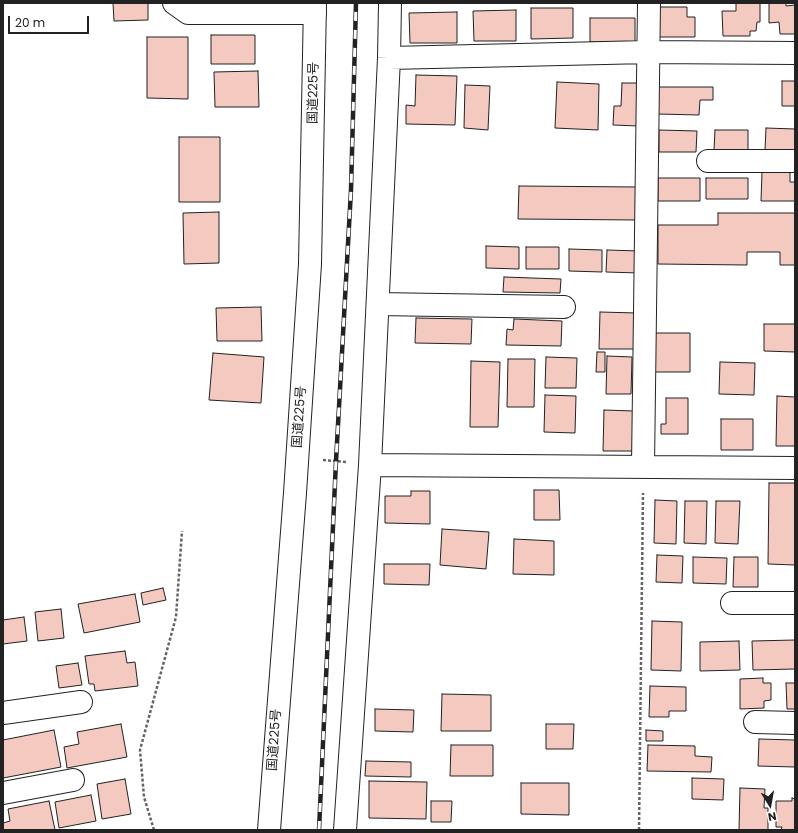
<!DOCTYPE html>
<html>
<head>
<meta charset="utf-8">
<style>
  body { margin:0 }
  #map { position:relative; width:798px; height:833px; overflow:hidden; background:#fff; font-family:Poppins,sans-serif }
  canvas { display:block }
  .frame { position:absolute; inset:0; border:4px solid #222; pointer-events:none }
  .north { position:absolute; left:750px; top:785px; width:40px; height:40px; -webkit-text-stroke:3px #fff; paint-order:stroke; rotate:169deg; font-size:11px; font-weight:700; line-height:16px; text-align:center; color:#222 }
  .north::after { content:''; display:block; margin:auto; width:14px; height:18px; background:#222; clip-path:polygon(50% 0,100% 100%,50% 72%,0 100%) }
  .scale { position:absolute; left:8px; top:16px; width:81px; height:18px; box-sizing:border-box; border:2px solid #222; border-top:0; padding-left:5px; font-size:12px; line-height:14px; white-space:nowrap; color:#222; -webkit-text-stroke:3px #fff; paint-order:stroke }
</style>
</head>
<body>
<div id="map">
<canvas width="798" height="833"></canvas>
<div class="frame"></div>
<div class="north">N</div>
<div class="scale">20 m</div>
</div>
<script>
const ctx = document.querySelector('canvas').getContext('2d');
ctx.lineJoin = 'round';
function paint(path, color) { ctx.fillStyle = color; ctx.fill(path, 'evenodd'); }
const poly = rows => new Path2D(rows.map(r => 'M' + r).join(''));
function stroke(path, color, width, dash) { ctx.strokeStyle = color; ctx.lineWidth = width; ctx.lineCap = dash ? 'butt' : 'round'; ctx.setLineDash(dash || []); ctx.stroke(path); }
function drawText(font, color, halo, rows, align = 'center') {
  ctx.font = font + ' Poppins,"Noto Sans JP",sans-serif'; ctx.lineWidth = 3; ctx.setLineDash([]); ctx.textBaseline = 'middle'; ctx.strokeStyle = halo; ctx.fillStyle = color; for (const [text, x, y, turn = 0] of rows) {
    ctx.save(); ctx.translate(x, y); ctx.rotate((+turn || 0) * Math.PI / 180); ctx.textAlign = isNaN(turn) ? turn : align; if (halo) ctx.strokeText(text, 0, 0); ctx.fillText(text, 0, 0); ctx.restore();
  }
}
const building = poly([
  [113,3,148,3,148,20,114,21,113,3],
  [736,3,760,3,760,22,757,22,756,31,750,31,750,36,723,36,722,11,736,11,736,3],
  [769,3,786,3,786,6,795,5,795,34,780,34,779,22,769,23,769,3],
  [658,7,687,7,687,17,695,17,695,37,659,37,658,7],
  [531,8,573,8,573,38,531,39,531,8],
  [516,10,516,41,474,41,473,11,516,10],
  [457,12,457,43,410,43,409,13,457,12],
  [590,18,635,18,635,42,590,42,590,18],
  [211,35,255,35,255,64,211,64,211,35],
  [147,37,188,37,188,99,147,98,147,37],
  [258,71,259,107,215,107,214,72,258,71],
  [416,75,457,76,455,125,406,124,406,105,415,106,416,75],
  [782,81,795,81,795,106,782,106,782,81],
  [557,82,599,84,598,130,555,128,557,82],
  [622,83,640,83,638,126,613,125,614,106,621,106,622,83],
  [465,85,490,86,488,130,464,128,465,85],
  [658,87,713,87,713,100,700,100,699,115,658,114,658,87],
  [766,128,795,129,795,150,765,150,766,128],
  [659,130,697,131,696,152,659,152,659,130],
  [715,130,748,130,748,151,714,150,715,130],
  [179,137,220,137,220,202,179,202,179,137],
  [762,172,790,172,790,182,795,182,795,201,761,201,762,172],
  [658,178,700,178,700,201,658,201,658,178],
  [706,178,748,178,748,199,706,199,706,178],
  [519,186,638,187,638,220,518,219,519,186],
  [219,212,219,263,184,264,183,213,219,212],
  [718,213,795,213,795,265,780,265,780,252,747,252,747,265,658,264,658,225,718,225,718,213],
  [486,246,519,247,519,269,486,268,486,246],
  [526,247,559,247,559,269,526,269,526,247],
  [569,249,602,250,602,272,569,271,569,249],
  [607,250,640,251,639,273,606,272,607,250],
  [504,277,561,279,560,293,503,292,504,277],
  [261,307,262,341,217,341,216,308,261,307],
  [600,312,637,313,636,349,599,349,600,312],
  [416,318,472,319,471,344,415,343,416,318],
  [514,319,562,321,561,346,506,345,507,329,513,330,514,319],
  [764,324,795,324,795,352,764,351,764,324],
  [654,333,690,333,690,372,654,372,654,333],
  [597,352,605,352,605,372,596,372,597,352],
  [213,353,264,357,261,403,209,400,213,353],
  [607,356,632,357,631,394,606,394,607,356],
  [546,357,577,358,576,388,545,388,546,357],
  [508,359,535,359,534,407,507,407,508,359],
  [471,361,500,362,498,427,470,427,471,361],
  [720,362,755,363,754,395,719,394,720,362],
  [545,395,576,396,575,433,544,432,545,395],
  [777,396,795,397,795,446,776,446,777,396],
  [666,398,688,398,688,434,661,434,661,424,666,424,666,398],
  [604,410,634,411,633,451,603,451,604,410],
  [721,419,753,419,753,450,721,450,721,419],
  [769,483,795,483,795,565,768,564,769,483],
  [534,490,559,490,560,520,534,520,534,490],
  [411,491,430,491,430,524,385,523,385,496,411,496,411,491],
  [655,500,677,501,676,544,654,543,655,500],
  [685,501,707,501,706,544,684,543,685,501],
  [716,501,740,501,738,544,715,543,716,501],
  [442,529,489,532,486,569,440,565,442,529],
  [514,539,554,541,554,575,513,574,514,539],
  [657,555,683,556,682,583,656,582,657,555],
  [693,557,727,558,726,584,693,583,693,557],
  [734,557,758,557,758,587,733,587,734,557],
  [384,564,430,564,429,585,384,584,384,564],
  [163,588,166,600,143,605,141,593,163,588],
  [135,594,140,622,84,633,78,604,135,594],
  [61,609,64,638,38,641,35,612,61,609],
  [24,617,27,641,3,644,3,620,24,617],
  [652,621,682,622,681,671,651,670,652,621],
  [795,640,795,669,753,670,752,641,795,640],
  [739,641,740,670,700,671,700,642,739,641],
  [125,651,127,663,135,662,138,686,95,691,94,684,89,684,85,656,125,651],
  [78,663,82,685,59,688,56,666,78,663],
  [763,678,763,683,771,683,771,700,764,701,764,708,740,709,740,679,763,678],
  [786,683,795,683,795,709,787,709,786,683],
  [650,686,686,687,686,711,669,711,669,717,649,717,650,686],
  [442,694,491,695,491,731,441,731,442,694],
  [375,709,414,710,413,732,375,731,375,709],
  [121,724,127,757,67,768,64,747,79,744,77,732,121,724],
  [546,724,574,724,573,749,546,749,546,724],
  [54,730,61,767,3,778,3,740,54,730],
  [646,730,663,731,663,741,646,741,646,730],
  [759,739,795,740,795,767,758,766,759,739],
  [451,745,493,745,493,776,450,776,451,745],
  [648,745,695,746,695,756,712,757,711,772,647,771,648,745],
  [366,761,411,762,411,777,365,776,366,761],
  [692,778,724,779,723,800,692,799,692,778],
  [125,779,131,814,102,819,97,784,125,779],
  [369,781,427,782,426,819,369,818,369,781],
  [521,783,569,783,569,815,521,814,521,783],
  [740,788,765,789,764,808,768,808,768,830,739,830,740,788],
  [91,795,96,821,59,828,55,802,91,795],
  [792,798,795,799,795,830,781,830,782,827,776,827,776,801,792,801,792,798],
  [49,801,55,830,3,830,3,823,10,821,8,809,49,801],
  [431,801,452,801,451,822,431,822,431,801]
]);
const path = poly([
  [323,460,346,462],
  [154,830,144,797,140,750,176,617,182,531],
  [639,830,643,493]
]);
const minor = poly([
  [174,3,188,13,315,13],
  [389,58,648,52,795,53],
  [708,161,795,161],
  [378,304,564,307],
  [370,465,795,468],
  [643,466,649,3],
  [732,603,795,603],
  [3,713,81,702],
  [755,722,795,723],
  [3,793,73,780],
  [345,830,370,465,389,58,390,3]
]);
const trunk = poly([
  [269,830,295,493,310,264,315,3]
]);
const rail = poly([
  [319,830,336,461,351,190,356,3]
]);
const streetNames = [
  ["国道225号",314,93,-89],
  ["国道225号",300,417,-86],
  ["国道225号",275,740,-86]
];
paint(building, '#f3c9c0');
stroke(building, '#222', 1);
stroke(minor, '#222', 24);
stroke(trunk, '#222', 24);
stroke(path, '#646464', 2.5, [3, 2]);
stroke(minor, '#fff', 22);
stroke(trunk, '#fff', 22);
stroke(rail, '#222', 4.5);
stroke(rail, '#fff', 3, [9]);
drawText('13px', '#222', '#fff', streetNames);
</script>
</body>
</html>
